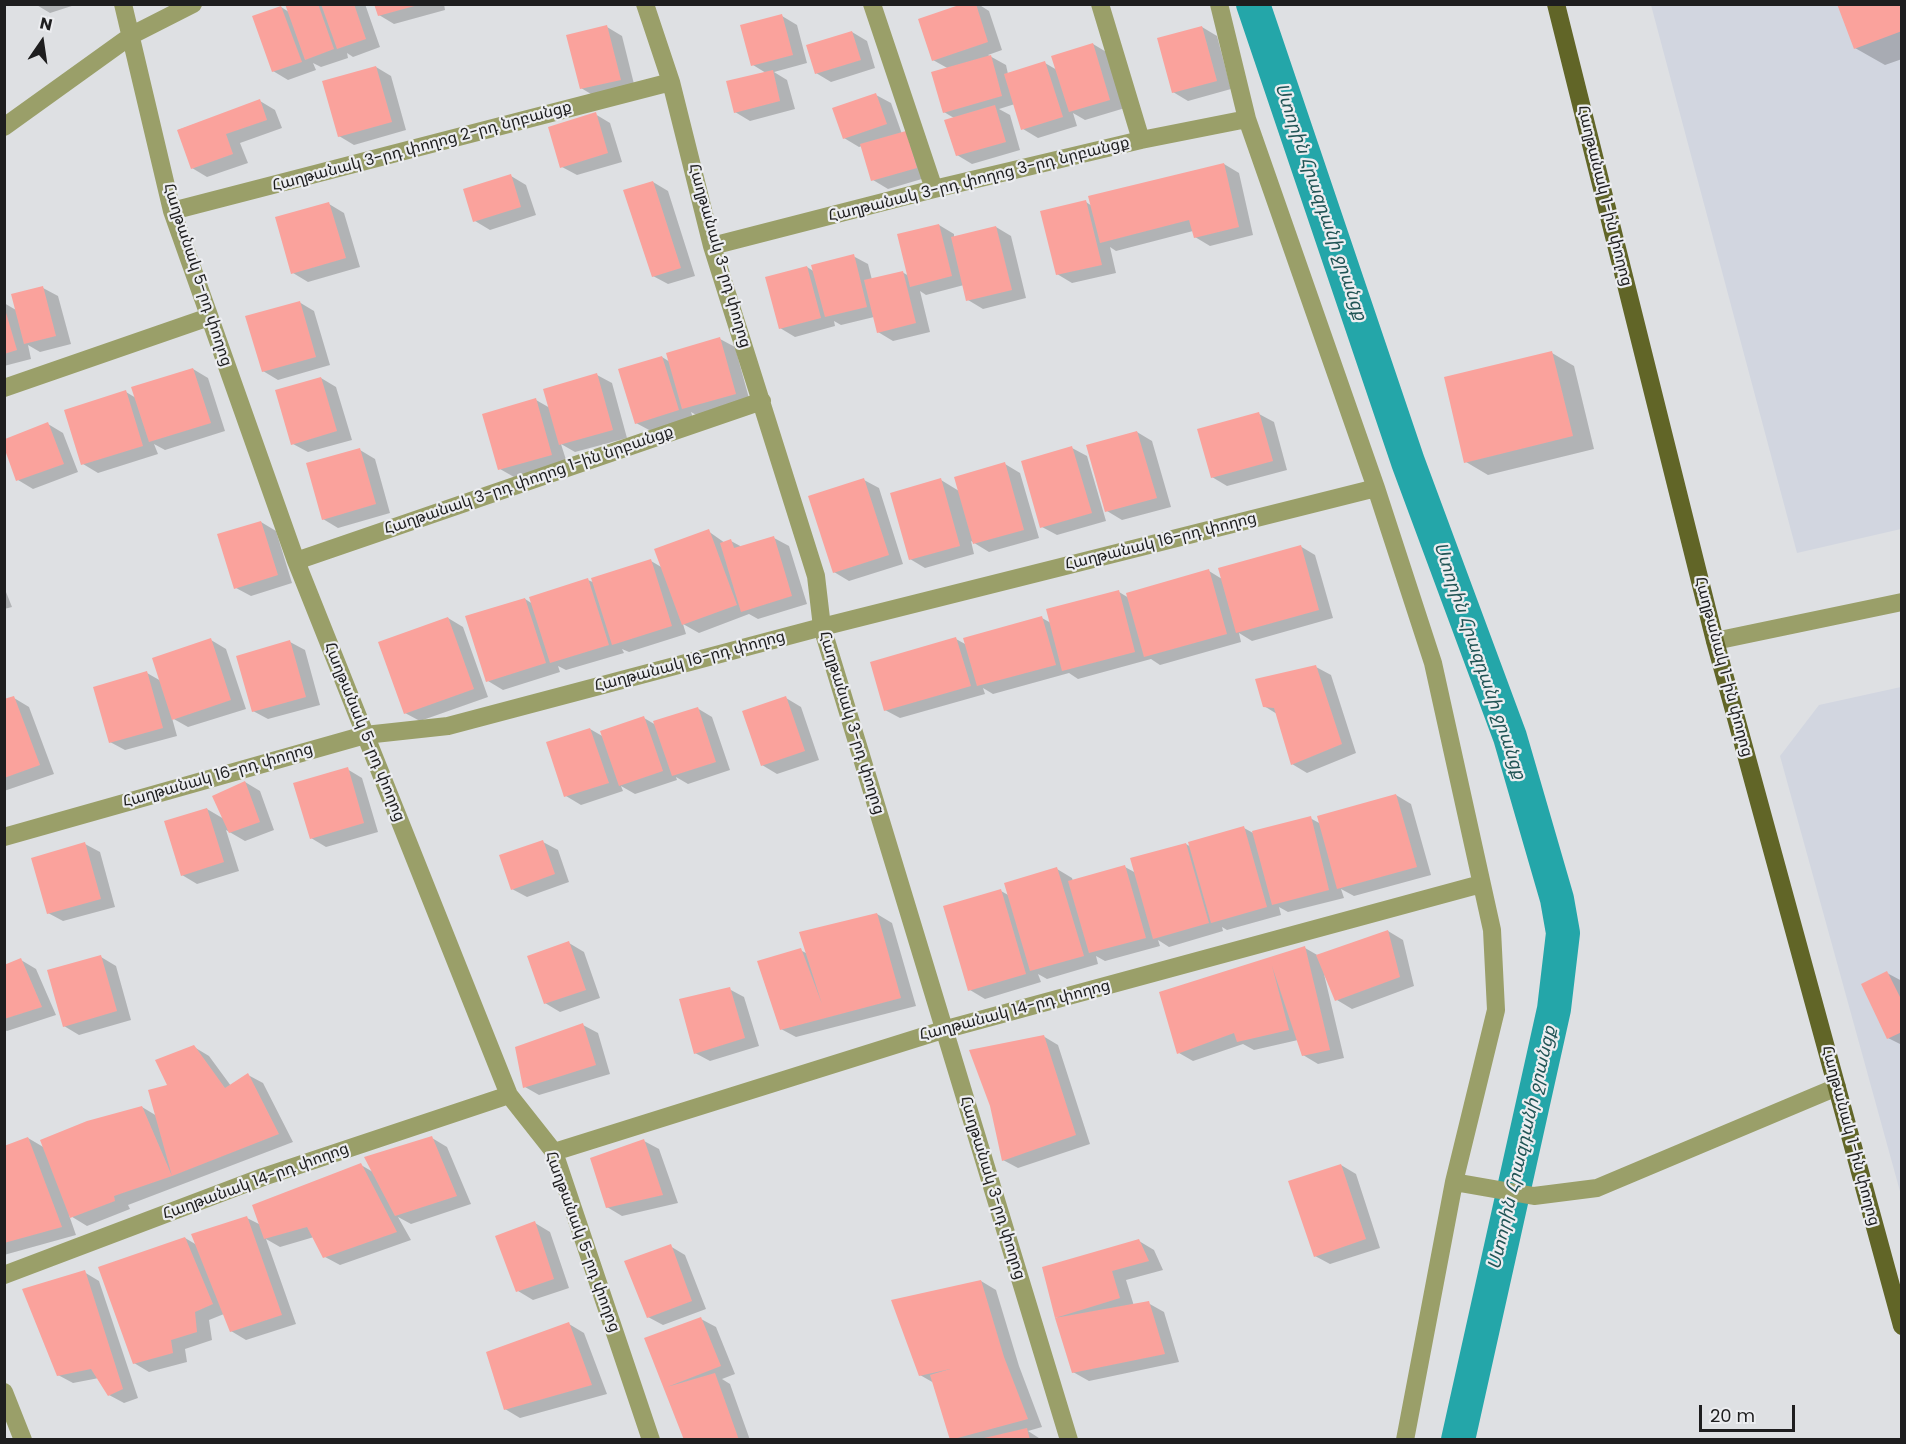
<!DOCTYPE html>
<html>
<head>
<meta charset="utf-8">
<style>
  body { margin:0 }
  #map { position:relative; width:1906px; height:1444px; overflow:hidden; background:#dee0e3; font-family:Poppins,sans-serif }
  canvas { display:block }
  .frame { position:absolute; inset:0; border:6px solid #1e1e1f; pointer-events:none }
  .north { position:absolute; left:12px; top:12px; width:60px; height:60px; -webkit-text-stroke:4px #ecedf0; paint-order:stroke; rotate:13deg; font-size:16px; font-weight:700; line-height:24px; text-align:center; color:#1e1e1f }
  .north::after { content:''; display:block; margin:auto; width:21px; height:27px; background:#1e1e1f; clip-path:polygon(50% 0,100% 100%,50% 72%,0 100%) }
  .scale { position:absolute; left:1699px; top:1405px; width:96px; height:27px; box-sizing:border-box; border:3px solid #1e1e1f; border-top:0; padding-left:8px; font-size:18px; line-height:21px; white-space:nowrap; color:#1e1e1f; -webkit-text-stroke:4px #ecedf0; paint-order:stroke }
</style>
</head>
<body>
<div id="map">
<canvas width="1906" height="1444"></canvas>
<div class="frame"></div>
<div class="north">N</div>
<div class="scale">20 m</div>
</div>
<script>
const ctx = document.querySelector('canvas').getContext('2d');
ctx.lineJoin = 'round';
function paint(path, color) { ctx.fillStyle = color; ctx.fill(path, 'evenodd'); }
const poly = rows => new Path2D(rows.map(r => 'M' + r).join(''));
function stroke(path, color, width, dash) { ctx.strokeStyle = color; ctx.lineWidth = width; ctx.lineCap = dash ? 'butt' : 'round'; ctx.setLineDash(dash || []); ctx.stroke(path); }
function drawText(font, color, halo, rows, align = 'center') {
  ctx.font = font + ' Poppins,"Noto Sans Armenian",sans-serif'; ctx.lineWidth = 4.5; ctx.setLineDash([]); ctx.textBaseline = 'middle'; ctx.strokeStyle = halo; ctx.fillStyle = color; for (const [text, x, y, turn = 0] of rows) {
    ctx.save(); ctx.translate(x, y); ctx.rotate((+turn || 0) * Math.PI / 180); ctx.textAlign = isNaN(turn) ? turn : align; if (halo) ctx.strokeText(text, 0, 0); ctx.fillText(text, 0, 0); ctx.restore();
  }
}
const built = poly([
  [1651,5,1901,5,1901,529,1797,553],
  [1901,687,1901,1195,1780,756,1819,705]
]);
const shadow = poly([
  [35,4,78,4,50,13],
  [287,4,365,4,380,47,353,57,347,53,348,58,321,67,313,63,316,70,288,80,273,71,281,7,289,12],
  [376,4,444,4,445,10,394,24,379,15],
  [967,4,978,4,989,11,1002,50,988,55,1006,65,1008,74,1045,63,1057,70,1093,44,1108,53,1125,108,1085,120,1073,113,1077,126,1038,138,1023,129,1015,104,999,109,1010,115,1020,150,972,164,957,155,954,118,944,112,949,69,933,60],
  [1902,4,1902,59,1885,65,1855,48],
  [782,16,797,25,807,63,774,72,787,80,795,109,750,121,735,112,766,73,753,65],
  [607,27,622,36,635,88,596,97,581,88],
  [1202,27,1217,36,1231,89,1188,101,1173,92],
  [852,32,867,41,875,68,831,82,816,73],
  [376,67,391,76,406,130,354,145,339,136],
  [876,95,891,103,902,134,932,176,888,189,873,180,862,146,859,147,844,138],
  [260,101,275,110,282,128,240,143,248,163,207,177,192,168,178,130],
  [595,114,610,123,622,162,577,175,562,167],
  [1224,164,1239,173,1253,235,1210,246,1195,237,1193,231,1116,251,1110,247,1116,273,1072,283,1057,274,1086,202,1092,206],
  [511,176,526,185,536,215,490,230,475,221],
  [653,182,668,191,695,276,668,284,653,276],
  [329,204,344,213,360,267,308,282,293,273],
  [939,225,954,234,954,237,996,227,1011,236,1026,298,983,309,968,300,964,285,926,295,920,291,930,332,893,341,878,332,874,317,841,325,834,321,835,326,795,337,780,328,807,267,815,272,853,256,868,264,872,280,902,272,909,276],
  [43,288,58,296,71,344,40,352,28,345,31,359,4,366,4,303,16,310],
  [299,302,314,311,330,365,278,380,263,371],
  [720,339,735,347,750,402,698,416,691,412,693,418,651,431,636,423,662,357,670,362],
  [1552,353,1574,366,1594,449,1488,475,1466,462],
  [193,369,208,378,225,431,165,450,154,444,158,454,98,473,83,464,126,392,136,398],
  [597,375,612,383,627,438,575,452,561,444,567,463,514,477,500,469,536,400,550,408],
  [321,378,336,387,352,440,308,452,293,444],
  [1259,414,1274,422,1287,470,1227,486,1212,477],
  [48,424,63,433,78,472,33,489,18,480,4,440],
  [1137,432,1152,441,1171,507,1122,520,1107,511],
  [1072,448,1087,456,1106,521,1057,535,1042,527],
  [360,450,375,459,390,513,338,528,323,519],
  [1005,464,1020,473,1039,538,989,552,971,541,974,554,925,568,910,559,941,480,959,491],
  [864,480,879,488,903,564,849,581,834,572],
  [261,522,276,531,292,583,251,596,236,588],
  [708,531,725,543,731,541,742,547,774,538,789,546,807,604,758,619,749,614,699,633,683,624,686,634,629,652,622,649,624,653,566,670,558,666,560,672,503,690,488,681,525,599,533,604,588,580,595,583,651,561,663,568],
  [1300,546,1315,555,1333,618,1252,641,1239,633,1241,642,1160,665,1151,659,1078,679,1069,673,993,694,983,688,985,694,900,718,885,710,956,639,967,645,1042,618,1051,623,1119,592,1129,598,1209,571,1222,579],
  [4,587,12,607,4,609],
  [448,618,463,627,488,697,420,721,405,713],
  [211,640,226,649,246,709,188,727,172,718,177,736,125,750,110,742,147,673,161,681],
  [290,642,305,650,320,705,268,719,253,711],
  [1316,667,1331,675,1356,753,1307,773,1292,764,1277,714,1264,706],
  [14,698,29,707,54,774,4,791,4,701],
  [786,698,801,707,819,760,777,774,762,765],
  [697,708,712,717,730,770,688,784,676,777,677,780,635,794,621,786,623,791,581,805,566,796,590,729,604,737,644,718,656,725],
  [347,769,362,778,378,832,326,847,311,838],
  [245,782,260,791,274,830,245,841,226,830,239,871,197,884,182,875,207,809,224,819],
  [1396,795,1411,804,1431,875,1354,896,1341,889,1344,898,1288,912,1279,907,1281,915,1227,930,1222,927,1223,931,1169,947,1158,940,1160,946,1105,961,1096,956,1098,964,1047,979,1038,974,1041,982,985,999,970,990,1001,891,1010,896,1057,869,1072,878,1073,881,1125,867,1136,873,1186,844,1191,847,1244,828,1255,834,1310,818,1321,824],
  [543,842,558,850,569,882,527,897,512,889],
  [85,844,100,852,115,907,63,921,48,913],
  [877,914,892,923,916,1006,796,1037,781,1029,800,950,808,954],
  [1388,931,1403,940,1414,986,1352,1009,1337,1000,1324,974,1344,1058,1318,1064,1303,1055,1298,1040,1254,1050,1243,1044,1193,1061,1179,1053,1161,993,1305,948,1319,956],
  [569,943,584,952,600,998,560,1012,545,1003],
  [101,957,116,966,131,1020,79,1035,64,1026],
  [21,960,36,969,56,1015,7,1031,4,1030,4,967],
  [1887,973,1902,981,1902,1045,1888,1038],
  [729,989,744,997,759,1046,710,1061,695,1053],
  [583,1025,598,1033,610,1074,539,1095,525,1087],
  [1043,1036,1058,1045,1090,1144,1018,1168,1003,1160,992,1105],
  [194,1047,209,1056,231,1086,248,1075,263,1083,293,1142,128,1205,130,1209,87,1226,69,1215,76,1235,4,1255,4,1148,28,1138,45,1148,142,1107,157,1116,170,1086],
  [432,1138,447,1147,471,1204,411,1224,398,1217,411,1240,340,1265,325,1257,314,1237,280,1247,266,1239,296,1324,246,1340,231,1331,224,1314,209,1320,212,1340,185,1349,187,1362,149,1372,134,1363,185,1238,197,1245,247,1218,261,1225,361,1165,373,1172],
  [644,1141,659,1149,678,1203,622,1216,607,1207],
  [1341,1165,1356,1174,1380,1248,1330,1264,1315,1256],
  [535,1223,550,1232,569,1288,533,1300,518,1291],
  [1139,1241,1154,1250,1163,1270,1126,1280,1134,1306,1148,1303,1164,1312,1179,1362,1089,1381,1073,1372,1043,1268],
  [670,1246,685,1255,706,1309,663,1325,648,1317],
  [84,1272,99,1281,138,1398,124,1403,109,1395,99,1378,73,1383,58,1375],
  [981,1281,996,1290,1019,1366,1042,1427,1028,1431,1042,1440,952,1440,934,1383,920,1375],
  [701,1319,716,1327,735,1374,722,1379,730,1384,750,1440,686,1440,646,1339],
  [569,1324,584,1333,607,1394,520,1418,505,1409]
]);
const canal = poly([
  [1253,4,1408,462,1510,737,1557,899,1563,933,1554,1009,1458,1440]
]);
const building = poly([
  [285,4,318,4,334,49,305,60],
  [321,4,354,4,366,39,337,49],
  [374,4,418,4,418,5,378,16],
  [962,4,976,4,988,42,932,61,918,19],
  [1837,4,1902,4,1902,31,1854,49],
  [281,6,302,62,272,72,252,16],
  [782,14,793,55,751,66,740,25],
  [607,25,621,80,580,89,566,35],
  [1202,26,1217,81,1172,93,1157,38],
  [852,31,861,60,815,74,806,45],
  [1093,43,1110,100,1069,112,1051,56],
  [991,55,1002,96,943,113,931,72],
  [1045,61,1063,117,1021,130,1004,74],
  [376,66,392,122,338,137,322,81],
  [773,70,780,101,734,113,726,81],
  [876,93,887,124,843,139,832,108],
  [260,99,267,120,226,134,233,154,191,169,177,130],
  [995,105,1006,142,956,156,944,120],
  [596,112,608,153,560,168,548,127],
  [906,131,917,168,871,181,860,144],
  [1224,163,1239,227,1194,238,1189,220,1100,243,1088,196],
  [511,174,521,207,473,222,463,189],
  [653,181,681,268,652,277,623,190],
  [1086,200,1102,265,1056,275,1040,211],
  [329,202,346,258,291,274,275,217],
  [939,224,952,276,910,287,897,234],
  [996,226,1012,290,966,301,951,237],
  [854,254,867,307,825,317,811,265],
  [807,266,821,318,779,329,765,277],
  [903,271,916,323,877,333,864,280],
  [43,286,56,336,24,344,11,294],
  [300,301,316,357,262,372,245,316],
  [4,306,17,350,4,354],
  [720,337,736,394,682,409,666,353],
  [1552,351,1573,436,1464,463,1444,377],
  [662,356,679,410,635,424,618,369],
  [193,368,211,423,149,442,131,387],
  [597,373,613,430,559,445,543,389],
  [321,377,337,431,291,445,275,390],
  [126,390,143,446,81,465,64,410],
  [536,398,552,455,498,470,482,414],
  [1259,412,1273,461,1211,478,1197,429],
  [48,422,64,464,16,481,5,450,5,439],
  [1137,431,1157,498,1105,512,1086,445],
  [1072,446,1092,513,1040,528,1021,461],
  [360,448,376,504,322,520,306,463],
  [1005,462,1024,530,973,544,954,477],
  [864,478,889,555,833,573,808,496],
  [941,478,960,546,909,560,890,493],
  [261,521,278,575,234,589,217,534],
  [709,529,737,605,682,625,654,549],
  [774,536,792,596,741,612,720,543,731,539,734,548],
  [1301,545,1319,610,1236,633,1218,568],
  [651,559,672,626,612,645,591,578],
  [1209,569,1227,634,1144,657,1126,593],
  [588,578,609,645,550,663,529,597],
  [1119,590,1135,652,1062,671,1046,609],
  [525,598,546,663,486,682,465,616],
  [1042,616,1056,665,977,686,963,638],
  [448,617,474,689,404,714,378,642],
  [956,637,971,686,884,711,870,662],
  [211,638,231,700,172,720,152,658],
  [290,640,306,697,252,712,236,656],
  [1316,665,1342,744,1291,765,1274,708,1263,707,1255,679],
  [147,671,163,728,109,743,93,687],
  [14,696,40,765,4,778,4,699],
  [786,696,805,751,761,766,742,711],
  [698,707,716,762,672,776,653,721],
  [644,716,663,771,619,786,600,731],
  [590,728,609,783,564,797,546,742],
  [348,767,364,823,310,839,293,783],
  [245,781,260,822,229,833,212,796],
  [1396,794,1417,867,1337,889,1317,816],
  [207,808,224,862,181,876,164,821],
  [1311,816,1329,890,1272,905,1252,831],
  [1244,826,1267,907,1211,923,1188,842],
  [543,840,555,874,511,890,499,855],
  [85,842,101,899,47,914,31,858],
  [1186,843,1209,923,1153,939,1130,858],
  [1125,865,1146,938,1089,953,1068,881],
  [1057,867,1084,956,1030,971,1004,883],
  [1001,889,1026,974,968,991,943,906],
  [877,913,901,998,780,1030,757,961,801,948,822,1004,799,932],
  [1388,930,1400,977,1335,1001,1316,955],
  [569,941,586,990,544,1004,527,956],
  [1305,946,1330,1050,1302,1056,1272,966,1289,1030,1237,1042,1234,1033,1177,1054,1159,992],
  [101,955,117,1011,63,1027,47,970],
  [21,958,42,1007,4,1019,4,965],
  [1887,971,1902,1001,1902,1032,1887,1039,1861,984],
  [730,987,745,1038,694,1054,679,999],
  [583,1023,596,1065,523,1088,515,1047],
  [1044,1035,1076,1135,1002,1161,990,1106,969,1050],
  [194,1045,225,1088,248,1073,279,1134,172,1176,148,1090,167,1085,155,1060],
  [142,1106,172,1176,114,1196,115,1201,70,1218,40,1140,87,1121],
  [432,1136,457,1196,395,1216,364,1157],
  [28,1137,62,1227,4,1243,4,1146],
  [644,1139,663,1195,606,1208,590,1158],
  [361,1163,397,1232,323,1258,307,1227,264,1239,252,1205],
  [1341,1164,1366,1239,1314,1257,1288,1181],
  [247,1216,282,1315,230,1332,191,1234],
  [535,1221,554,1279,516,1292,495,1236],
  [185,1237,213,1304,195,1312,197,1332,171,1340,173,1353,133,1364,98,1267],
  [1139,1239,1149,1261,1112,1271,1120,1298,1055,1318,1042,1267],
  [671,1244,692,1301,647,1318,624,1261],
  [85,1270,123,1389,108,1396,91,1369,57,1376,22,1289],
  [981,1280,1004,1357,1028,1419,950,1440,930,1375,950,1369,919,1376,891,1300],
  [1149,1301,1165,1354,1072,1373,1055,1318],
  [701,1317,721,1366,667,1387,715,1373,739,1440,684,1440,644,1338],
  [569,1322,592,1385,504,1410,486,1352],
  [1027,1428,1030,1440,981,1440,980,1439]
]);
const minor = poly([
  [123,4,172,211,296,561,509,1095,554,1152,651,1440],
  [645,4,671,82,712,246,816,576,822,627,1069,1440],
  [872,4,934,189],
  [1100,4,1141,140],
  [1219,4,1247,119,1376,488,1433,663,1492,930,1496,1010,1454,1182,1405,1440],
  [4,127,132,35,193,4],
  [172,211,671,82],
  [712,246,934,189,1141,140,1247,119],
  [4,388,209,317],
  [296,561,762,401],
  [1715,641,1902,602],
  [4,837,365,735,448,726,822,627,1376,488],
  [554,1152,943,1030,1481,884],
  [1454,1182,1534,1196,1597,1188,1837,1087],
  [4,1275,263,1177,509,1095],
  [4,1392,23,1440]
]);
const major = poly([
  [1556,4,1715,641,1902,1326]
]);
const streetNames = [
  ["Հաղթանակ 3-րդ փողոց 2-րդ նրբանցք",422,147,-15],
  ["Հաղթանակ 3-րդ փողոց 3-րդ նրբանցք",979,180,-14],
  ["Հաղթանակ 1-ին փողոց",1604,196,76],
  ["Հաղթանակ 3-րդ փողոց",719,256,74],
  ["Հաղթանակ 5-րդ փողոց",197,275,72],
  ["Հաղթանակ 3-րդ փողոց 1-ին նրբանցք",529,481,-19],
  ["Հաղթանակ 16-րդ փողոց",1161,542,-14],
  ["Հաղթանակ 16-րդ փողոց",690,662,-15],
  ["Հաղթանակ 1-ին փողոց",1723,667,75],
  ["Հաղթանակ 3-րդ փողոց",851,723,73],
  ["Հաղթանակ 5-րդ փողոց",364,732,68],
  ["Հաղթանակ 16-րդ փողոց",218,776,-16],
  ["Հաղթանակ 14-րդ փողոց",1015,1011,-15],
  ["Հաղթանակ 1-ին փողոց",1850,1136,75],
  ["Հաղթանակ 14-րդ փողոց",256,1182,-20],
  ["Հաղթանակ 3-րդ փողոց",992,1188,73],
  ["Հաղթանակ 5-րդ փողոց",582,1242,70]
];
const waterNames = [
  ["Ստորին Հրազդանի ջրանցք",1320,202,71],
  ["Ստորին Հրազդանի ջրանցք",1479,661,71],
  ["Ստորին Հրազդանի ջրանցք",1523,1148,-77]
];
paint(built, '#d2d6e0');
paint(shadow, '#0003');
stroke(canal, '#24a6a9', 34);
paint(building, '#faa29c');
stroke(minor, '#9a9f69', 18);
stroke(major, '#616527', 18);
drawText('16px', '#1e1e1f', '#ecedf0', streetNames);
drawText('italic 18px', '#205455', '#ecedf0', waterNames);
</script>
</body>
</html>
